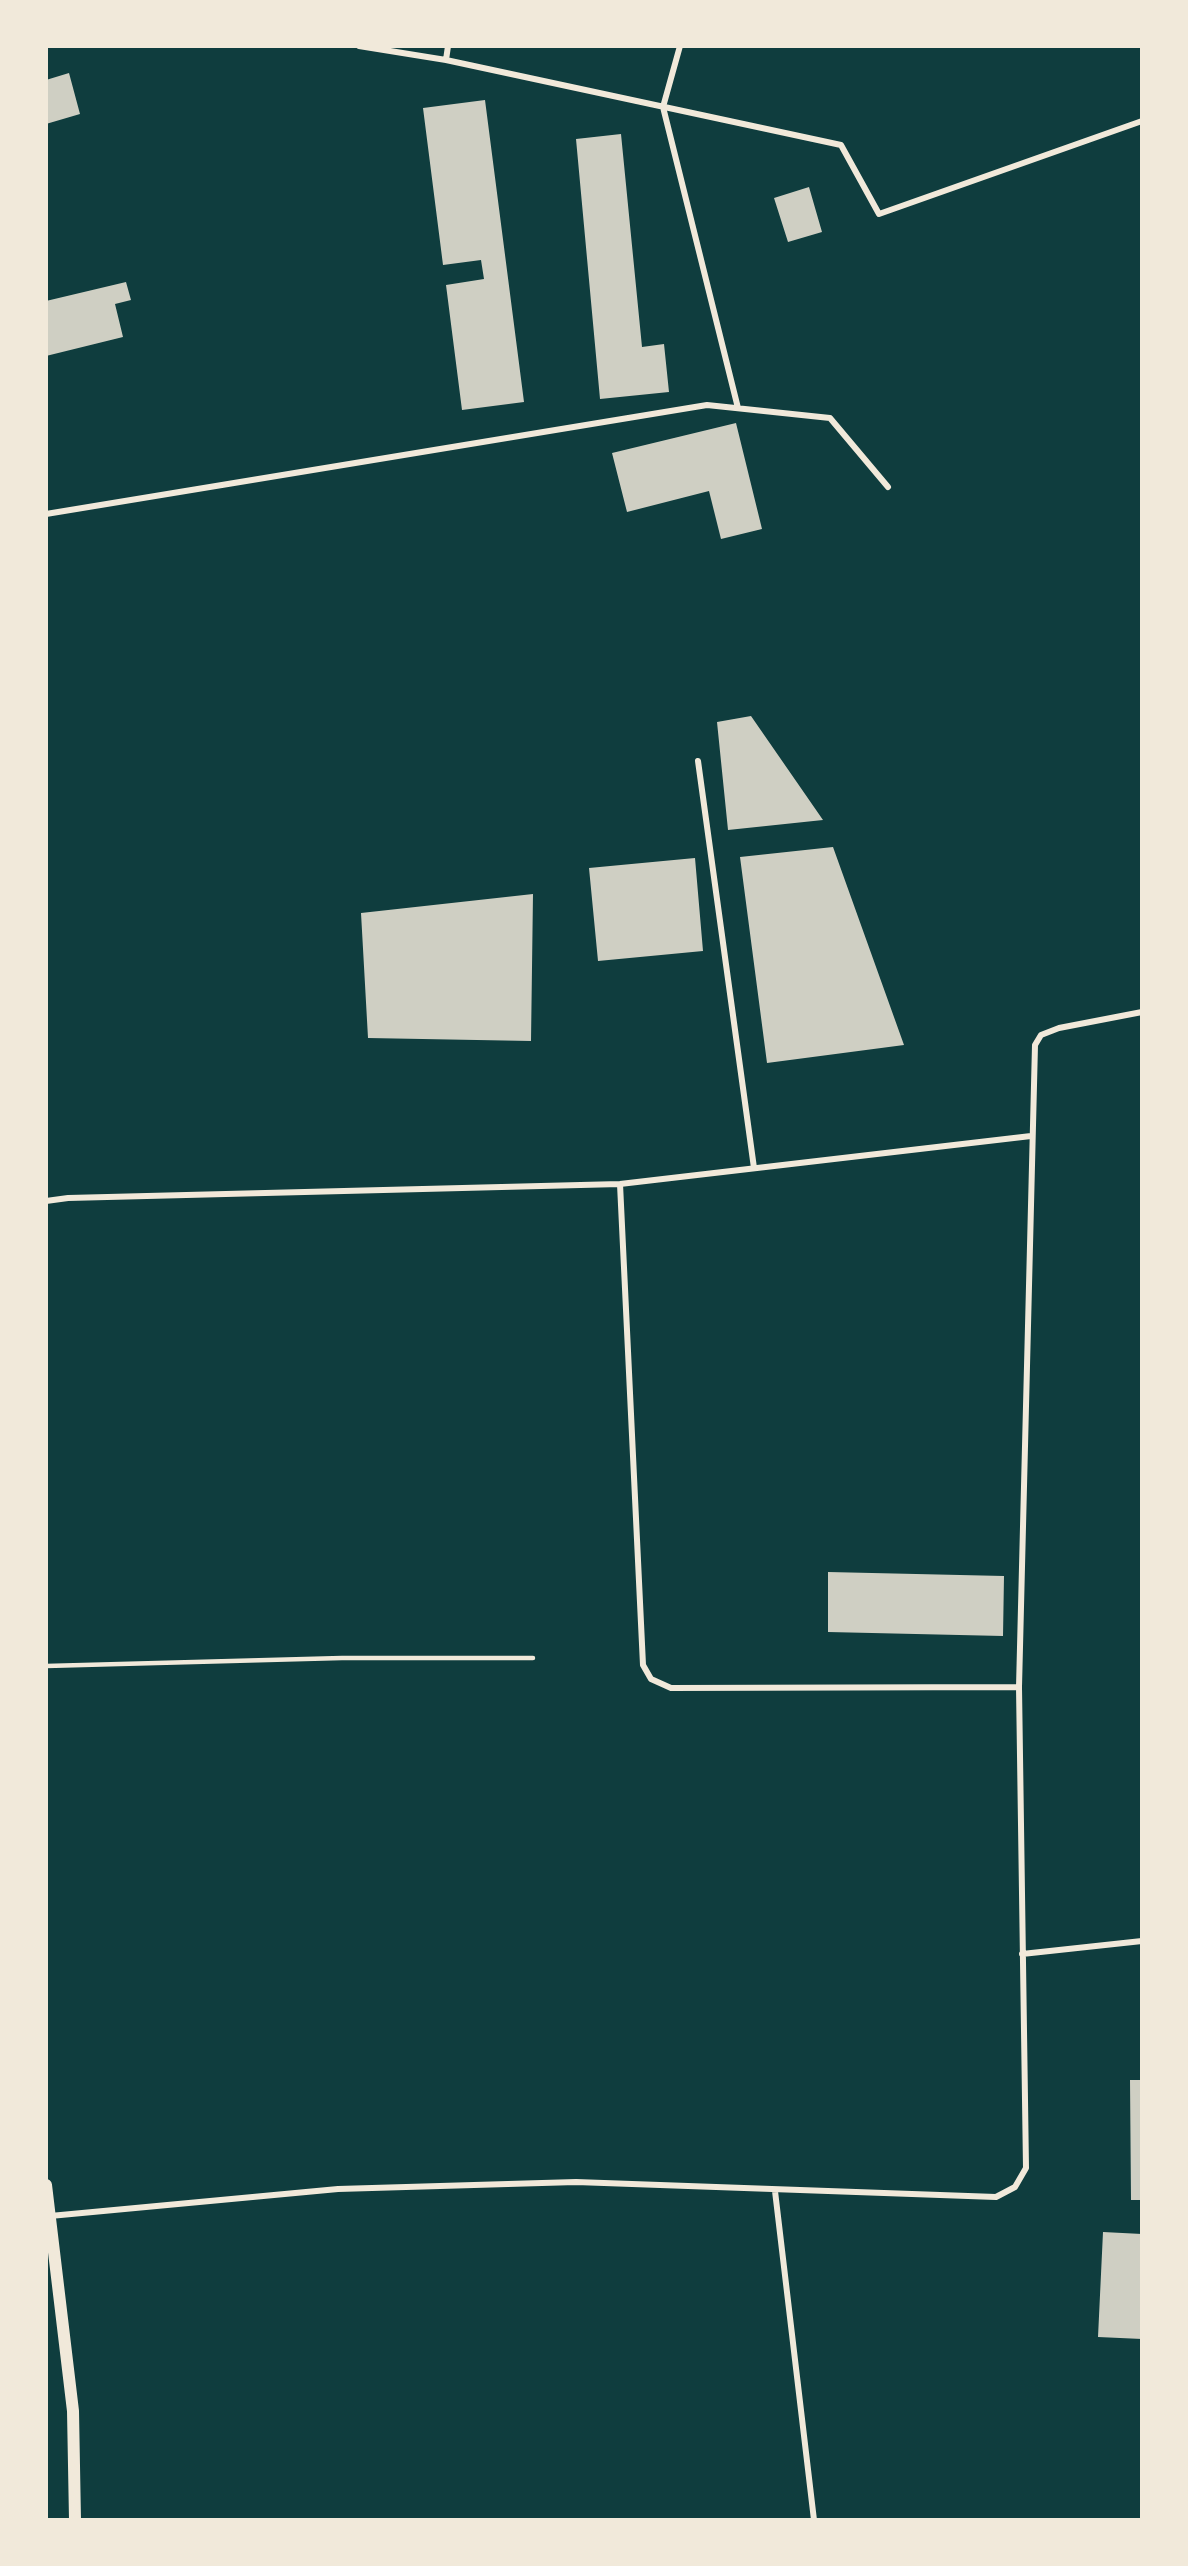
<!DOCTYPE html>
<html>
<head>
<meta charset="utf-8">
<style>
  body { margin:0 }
  #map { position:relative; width:1188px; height:2566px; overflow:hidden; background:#0f3d3e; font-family:Quicksand,sans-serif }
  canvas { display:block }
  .frame { position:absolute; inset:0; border:48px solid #f1e9da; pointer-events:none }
</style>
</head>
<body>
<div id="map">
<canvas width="1188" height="2566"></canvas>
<div class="frame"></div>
</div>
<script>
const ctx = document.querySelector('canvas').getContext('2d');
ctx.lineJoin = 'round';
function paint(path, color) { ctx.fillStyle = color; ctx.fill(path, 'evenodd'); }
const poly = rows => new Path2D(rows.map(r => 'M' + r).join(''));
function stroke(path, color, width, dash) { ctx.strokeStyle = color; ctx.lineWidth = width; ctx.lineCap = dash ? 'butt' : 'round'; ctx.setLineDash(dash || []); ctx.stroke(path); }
const building = poly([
  [69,73,80,114,46,124,46,80],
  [485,100,524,402,462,410,446,285,484,279,481,260,443,265,423,108],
  [621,134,642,347,664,344,669,392,600,399,576,139],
  [809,187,822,232,788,242,774,198],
  [126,282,131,300,115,304,123,337,46,356,46,301],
  [736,423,762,529,721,539,709,491,627,512,612,453],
  [751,716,823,820,728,830,717,722],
  [833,847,904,1045,767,1063,740,857],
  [695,858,703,951,598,961,589,868],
  [533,894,531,1041,368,1038,361,913],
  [828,1572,1004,1576,1003,1636,828,1632],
  [1130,2080,1142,2080,1142,2200,1131,2200],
  [1103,2232,1142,2234,1142,2339,1098,2337]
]);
const service = poly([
  [46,1666,342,1658,533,1658]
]);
const minor = poly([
  [359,46,446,60,841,145,879,214,1142,121],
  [680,46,663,107,738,408],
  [446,60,448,46],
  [46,514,707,405,830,418,888,487],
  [698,761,754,1168],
  [620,1184,643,1665,651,1679,671,1688,1019,1687],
  [46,1201,68,1198,620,1184,1031,1136],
  [1022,1954,1142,1941],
  [775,2191,814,2520],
  [50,2216,338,2189,576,2182,996,2197,1015,2187,1026,2168,1019,1687,1035,1045,1041,1035,1059,1028,1142,1012]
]);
const secondary = poly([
  [46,2185,73,2411,75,2520]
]);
paint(building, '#cfcfc3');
stroke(service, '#f1e9da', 4.5);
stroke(minor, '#f1e9da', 6);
stroke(secondary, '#f1e9da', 12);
</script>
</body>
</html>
